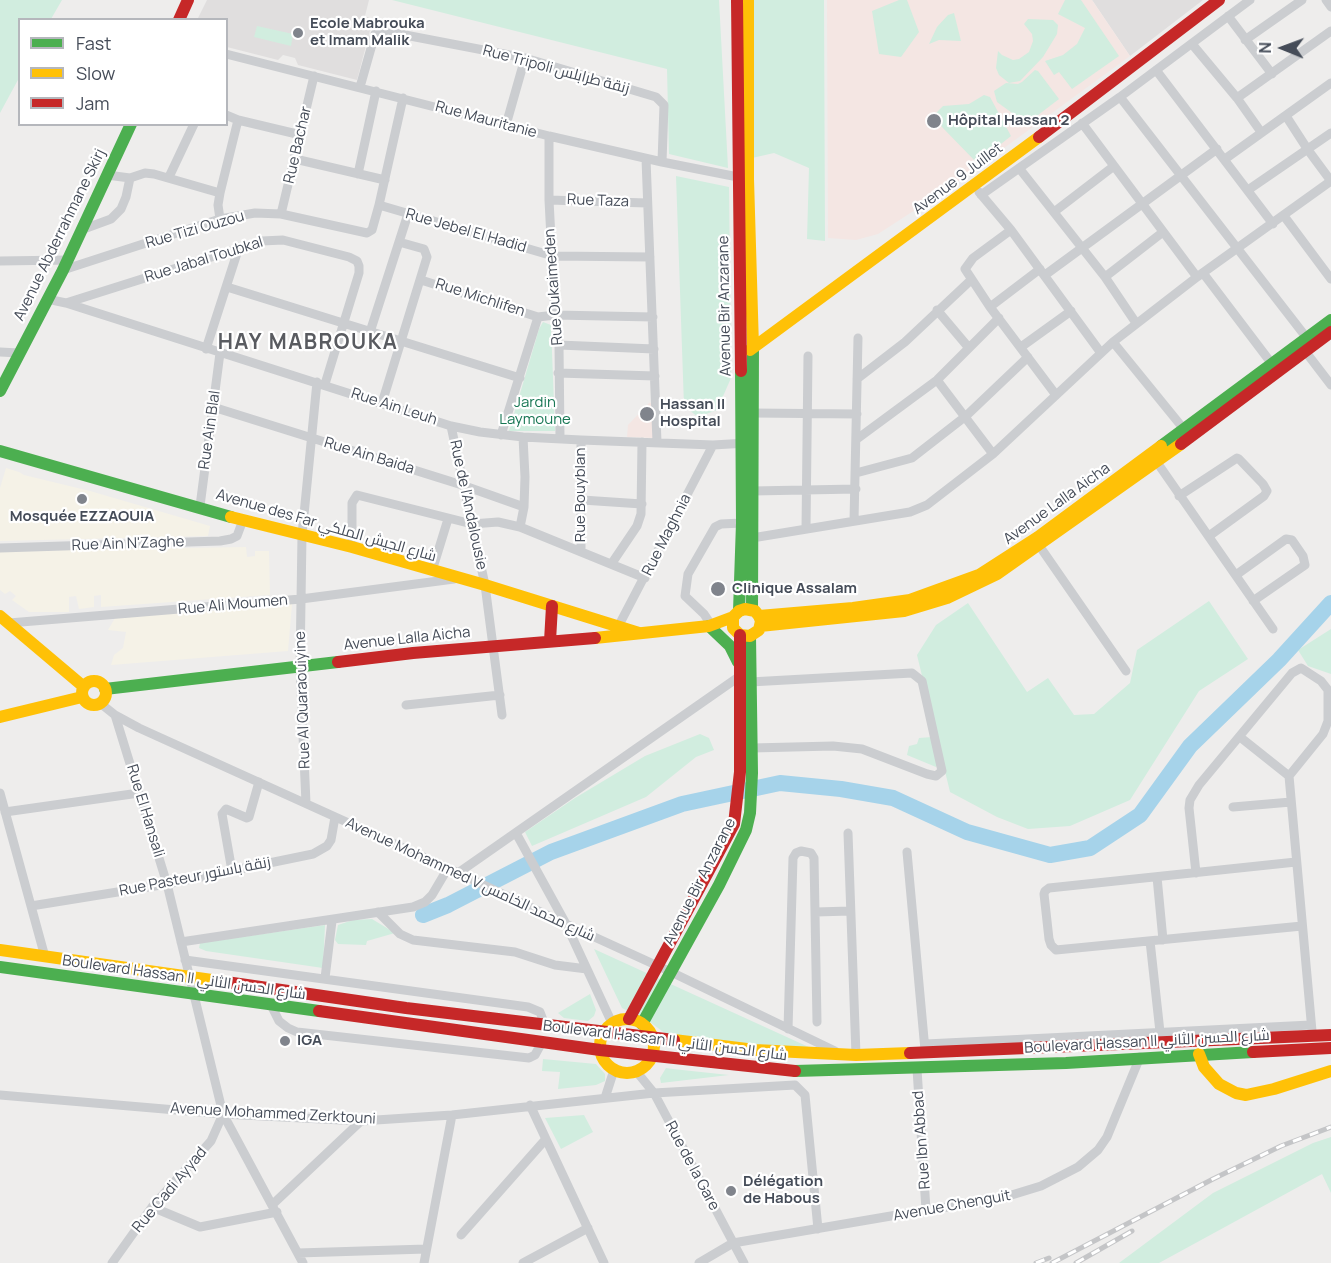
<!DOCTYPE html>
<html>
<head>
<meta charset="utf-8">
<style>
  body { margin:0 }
  #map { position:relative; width:1331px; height:1263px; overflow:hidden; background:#eeedec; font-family:Manrope,sans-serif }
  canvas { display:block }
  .legend { position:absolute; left:18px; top:18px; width:210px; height:108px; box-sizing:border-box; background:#fff; border:2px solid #b5b7bc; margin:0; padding:8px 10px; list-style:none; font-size:18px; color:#454c58 }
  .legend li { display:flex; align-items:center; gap:12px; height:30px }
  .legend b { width:30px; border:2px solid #b5b7bc }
  .north { position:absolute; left:1253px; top:18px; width:60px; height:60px; -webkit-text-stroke:4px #fff; paint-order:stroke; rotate:271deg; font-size:16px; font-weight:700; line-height:24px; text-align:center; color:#454c58 }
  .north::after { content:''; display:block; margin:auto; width:21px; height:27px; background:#454c58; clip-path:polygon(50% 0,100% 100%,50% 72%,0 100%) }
</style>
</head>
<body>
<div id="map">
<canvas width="1331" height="1263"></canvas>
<ul class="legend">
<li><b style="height:8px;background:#4caf50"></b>Fast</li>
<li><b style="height:8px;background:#ffc107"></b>Slow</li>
<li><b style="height:8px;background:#c62828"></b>Jam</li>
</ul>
<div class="north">N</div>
</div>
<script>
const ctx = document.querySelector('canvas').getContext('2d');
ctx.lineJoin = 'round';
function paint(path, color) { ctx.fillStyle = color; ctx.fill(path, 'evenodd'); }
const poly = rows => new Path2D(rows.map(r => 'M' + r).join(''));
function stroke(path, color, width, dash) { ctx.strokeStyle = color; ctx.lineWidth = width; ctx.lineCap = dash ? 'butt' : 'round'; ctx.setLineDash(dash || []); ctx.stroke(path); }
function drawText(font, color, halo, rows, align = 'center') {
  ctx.font = font + ' Manrope,Cairo,sans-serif'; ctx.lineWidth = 4.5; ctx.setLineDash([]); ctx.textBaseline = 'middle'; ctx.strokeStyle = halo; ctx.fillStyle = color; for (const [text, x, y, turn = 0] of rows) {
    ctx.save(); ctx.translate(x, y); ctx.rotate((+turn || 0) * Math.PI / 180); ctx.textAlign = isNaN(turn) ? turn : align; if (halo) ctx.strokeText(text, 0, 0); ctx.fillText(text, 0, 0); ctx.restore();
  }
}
const commercial = poly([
  [6,468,19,472,24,475,90,491,210,526,208,536,0,541,0,488],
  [246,547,247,557,255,556,255,551,269,551,270,595,101,607,101,595,94,596,94,607,79,609,76,596,69,597,69,612,29,612,12,600,16,596,10,591,5,594,0,590,0,551],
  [292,604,288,651,111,665,114,655,123,648,126,632,108,630,115,618]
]);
const education = poly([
  [207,0,369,0,365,16,373,19,357,80,298,65,295,58,283,55,278,60,227,47,226,20,197,20],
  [1092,0,1203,0,1130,56]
]);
const medical = poly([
  [827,0,1092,0,1130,56,952,186,878,234,856,240,828,238],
  [655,402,656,438,627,437,628,425,649,403]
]);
const green = poly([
  [0,0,62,0,51,19,20,20,19,78,0,113],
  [392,0,719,0,728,168,669,154,667,69],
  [753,0,824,0,825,241,807,239,809,168,774,153,752,158],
  [899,0,907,0,919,32,901,57,879,54,872,11],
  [1065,0,1081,0,1119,56,1072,89,1059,72,1054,75,1045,61,1063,55,1077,44,1085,28,1058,14],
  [954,13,961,41,939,40,929,44,937,27,948,15],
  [1028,19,1053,20,1058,25,1057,34,1043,57,1020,81,1009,83,999,75,996,68,998,51,1002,55,1013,60,1019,59,1029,52,1033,41,1032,34,1024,24],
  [257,26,293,34,291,46,254,37],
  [1035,70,1038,71,1059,99,1025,125,1019,118,997,102,994,91,1006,83,1018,84,1022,82],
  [984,95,990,97,1011,136,977,163,942,127,935,114,943,106,969,104],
  [676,176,729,187,731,378,717,410,698,417,684,406],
  [543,322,551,325,555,431,509,431,539,329],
  [1209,601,1248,659,1199,691,1130,800,1070,826,1028,829,997,817,950,792,917,655,936,625,968,603,1027,692,1048,678,1074,715,1094,714,1130,683,1137,650],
  [1331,629,1331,674,1308,666,1298,650],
  [700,734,709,738,714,750,696,757,646,797,532,846,525,832,575,798,645,756],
  [932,737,938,765,936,767,907,755,909,746,917,744,919,738],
  [372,919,395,933,367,941,366,945,338,944,335,940,338,925,353,920],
  [325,925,323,968,206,951,199,948,200,943],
  [594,949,813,1049,670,1037,650,1022,622,1008],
  [590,994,596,1010,594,1016,588,1021,564,1018,558,1013],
  [543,1059,596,1064,605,1074,605,1081,596,1085,558,1089,560,1072,542,1071],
  [666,1068,673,1069,729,1075,661,1083,660,1078],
  [584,1115,593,1132,561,1149,545,1118],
  [1331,1137,1331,1193,1322,1174,1159,1263,1119,1263,1213,1193,1313,1143]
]);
const river = poly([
  [423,915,448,905,551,852,682,804,780,783,841,789,893,798,967,832,1050,855,1090,848,1140,815,1190,746,1279,660,1331,603]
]);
const street = poly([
  [1326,0,1331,7],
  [1228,16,1272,74],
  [1245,40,1302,0],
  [1192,44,1237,98,1261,132],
  [226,54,549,136,662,162,743,178],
  [1156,70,1273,224],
  [360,87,375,34,379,30,525,58,656,97,664,105,662,162],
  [1120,97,1306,337],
  [1237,98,1331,31],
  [226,115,238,120,301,135],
  [1286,116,1308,150,1331,181],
  [1082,123,1197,277],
  [506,125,525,58],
  [549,136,549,200,555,315,559,345,560,438],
  [295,159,385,180],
  [646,159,657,442],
  [1225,159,1331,83],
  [1019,168,1105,277,1136,323],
  [358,174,376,91],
  [107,175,130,178,145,173,154,174,220,193],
  [169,177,194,124],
  [1248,190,1331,133],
  [979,192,1011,230,1101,353],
  [981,195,1120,97,1250,0],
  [549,200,647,203],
  [379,205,553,256,650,257],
  [1054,212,1114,166],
  [281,214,314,76],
  [1284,216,1331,279],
  [220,219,218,205,220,193,238,120],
  [81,230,111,219,121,209,126,197,130,178],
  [1011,230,973,258,965,269,990,307,1056,395],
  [0,261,67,260],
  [63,270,220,219,255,213,281,214,367,233,372,230,379,205,403,98],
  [1203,273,1272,364],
  [1045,275,1217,149],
  [1105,277,1163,232],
  [421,280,538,317,555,315,653,317],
  [227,287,520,378],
  [47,299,66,303,451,426,480,432,523,437,581,440,713,445,747,443],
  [66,303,262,241,283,240,349,257,357,261,359,266,359,273,325,384],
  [990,307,1040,269],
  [937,310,969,348],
  [370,332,408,214],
  [1113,342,1187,433],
  [559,345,654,349],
  [1021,347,1071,311],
  [206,349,239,247],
  [1305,351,1331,385],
  [0,352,19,353],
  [558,373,655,376],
  [857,379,905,342,971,280],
  [937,380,993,454],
  [382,403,427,257,424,249,399,242],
  [213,407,462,485,524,507],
  [753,413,857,414],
  [451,426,485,585,502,715],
  [501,435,538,317],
  [857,439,937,380,999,318],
  [581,440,581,551],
  [1154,458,1273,629],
  [856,473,912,458,966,416,1028,357],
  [753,491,856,489],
  [1179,496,1237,458,1239,459,1263,484,1267,491,1264,496,1209,536],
  [582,500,642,504],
  [200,506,220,353],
  [854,521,858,338],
  [520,527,524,507,525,477,523,437],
  [806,529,808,356],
  [752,538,910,512,927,505,993,454,1113,342,1197,277,1331,181],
  [1036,541,1126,671],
  [352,547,352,503,357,495,472,524,498,522,520,527,645,578],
  [0,548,220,541,231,539,237,536,243,520],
  [612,563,637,526,641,514,642,442],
  [432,571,448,519],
  [1236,575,1286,539,1292,540,1303,556,1305,565,1253,601],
  [9,623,301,599,454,579],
  [619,625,713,445],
  [712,626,704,614,685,596,688,574,715,527,721,524,742,523],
  [750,682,912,673,922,681,942,771,936,776,927,774,862,749,833,746,752,748],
  [100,703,115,715,139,728,448,868,566,924,671,972,835,1051],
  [406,705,500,695],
  [115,715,167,884,223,1114,303,1263],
  [1240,737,1289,776,1312,1031],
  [0,793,45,957],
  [306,803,300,667,302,535,317,382],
  [1233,807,1291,802],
  [5,812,139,793],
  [516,833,566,924,612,1023],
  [848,833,856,1055],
  [907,852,925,1050],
  [1296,862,1049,888,1045,891,1044,894,1049,939,1051,945,1056,950,1302,926],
  [232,871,222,814,226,809,247,818,249,817,259,782],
  [458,873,740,676],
  [1196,873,1189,808,1190,800,1199,785,1292,673,1301,668,1321,681,1328,690,1328,721,1323,734,1289,776],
  [1157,877,1163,940],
  [31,906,167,884,313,854,327,846,331,840,335,817],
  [378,912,400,934,413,940,515,952,555,965,587,969],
  [816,912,850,911],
  [1150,941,1160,1032],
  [181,942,413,907,425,902,432,895,448,868],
  [185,960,528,1007,540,1012,545,1025],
  [325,978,332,921],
  [271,1005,279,1021,288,1028,297,1032,529,1058,535,1055,542,1042],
  [788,1029,793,858,796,853,801,851,811,853,814,858,817,1022],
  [926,1044,1311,1025],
  [917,1069,926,1210],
  [636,1071,654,1093,744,1263],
  [0,1095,223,1114,361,1121,452,1115,654,1093,795,1085,805,1095,818,1229],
  [605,1098,614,1070],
  [530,1105,604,1263],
  [273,1204,361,1121],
  [152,1207,200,1227,277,1212],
  [461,1235,545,1140],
  [298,1253,426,1249],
  [112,1263,152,1207,211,1141,223,1114],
  [424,1263,452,1115],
  [523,1263,588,1228],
  [699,1263,733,1243,926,1210,992,1201,1041,1186,1078,1167,1098,1150,1107,1137,1140,1057]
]);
const fast = poly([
  [0,391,63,270,131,124],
  [1161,446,1331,320],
  [0,451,231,517],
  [752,609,753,347],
  [739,611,742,523,741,371],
  [709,626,730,646,738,662],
  [105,689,338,662],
  [0,967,319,1011],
  [642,1024,719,885,746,830,750,813,752,773,750,636],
  [795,1071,1066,1063,1253,1052]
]);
const slow = poly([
  [748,0,748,179,753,347],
  [750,350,1039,137],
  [231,517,352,547,485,585,639,633],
  [0,616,84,687],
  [759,616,853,608,910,600,979,575,1038,537,1161,446],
  [760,626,904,611,947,598,997,574,1181,444],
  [595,638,709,626,733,617,739,611,745,609,755,611,759,616,761,621,759,630,750,636,740,635,733,628,733,617],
  '82 693a12 12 0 1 1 24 0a12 12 0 1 1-24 0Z',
  [0,717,82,697],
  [0,950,226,982],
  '600 1046a27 27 0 1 1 54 0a27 27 0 1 1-54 0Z',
  [674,1040,755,1050,856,1055,910,1053],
  [1199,1054,1204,1067,1219,1084,1236,1093,1246,1095,1274,1089,1331,1071]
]);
const jam = poly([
  [737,0,741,371],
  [179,20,188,0],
  [1039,137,1219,0],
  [1181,444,1331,332],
  [550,641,552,606],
  [338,662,413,653,595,638],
  [226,982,406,1008,674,1040],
  [319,1011,600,1050,795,1071],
  [629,1019,734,824,740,772,740,635],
  [1253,1052,1331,1048],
  [910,1053,1331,1035]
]);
const rail = poly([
  [1036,1263,1049,1258],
  [1052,1263,1213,1179,1281,1146,1331,1127],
  [1076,1263,1132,1231]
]);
const markers = [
  [298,33,6,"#80848c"],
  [934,121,8,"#80848c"],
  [647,414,8,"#80848c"],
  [82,499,6,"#80848c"],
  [718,589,8,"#80848c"],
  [285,1041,6,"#80848c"],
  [731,1191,6,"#80848c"]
];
const poiNames = [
  ["Ecole Mabrouka",310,24],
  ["et Imam Malik",310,41],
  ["Hôpital Hassan 2",948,121],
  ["Hassan II",660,405],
  ["Hospital",660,422],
  ["Mosquée EZZAOUIA",82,517,"center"],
  ["Clinique Assalam",732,589],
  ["IGA",297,1041],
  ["Délégation",743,1182],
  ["de Habous",743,1199]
];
const streetNames = [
  ["Rue Tripoli زنقة طرابلس",556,70,15],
  ["Rue Mauritanie",486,120,15],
  ["Rue Bachar",298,145,-77],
  ["Avenue 9 Juillet",958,179,-37],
  ["Rue Taza",598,201,2],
  ["Rue Tizi Ouzou",195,230,-16],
  ["Rue Jebel El Hadid",466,231,16],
  ["Avenue Abderrahmane Skirj",60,235,-64],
  ["Rue Jabal Toubkal",204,260,-17],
  ["Rue Oukaimeden",554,287,-94],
  ["Rue Michlifen",480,298,18],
  ["Avenue Bir Anzarane",725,306,-91],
  ["Rue Ain Leuh",394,407,18],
  ["Rue Ain Blal",210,430,-82],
  ["Rue Ain Baida",369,456,17],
  ["Rue Bouyblan",581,495,-90],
  ["Avenue Lalla Aicha",1057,504,-36],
  ["Rue de l'Andalousie",468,505,78],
  ["Avenue des Far شارع الجيش الملكي",326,526,16],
  ["Rue Maghnia",667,535,-63],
  ["Rue Ain N'Zaghe",128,544,-2],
  ["Rue Ali Moumen",233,605,-5],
  ["Avenue Lalla Aicha",407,639,-6],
  ["Rue Al Quaraouiyine",303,700,-92],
  ["Rue El Hansali",145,811,73],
  ["Rue Pasteur زنقة باستور",195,877,-11],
  ["Avenue Mohammed V شارع محمد الخامس",470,880,25],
  ["Avenue Bir Anzarane",700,882,-63],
  ["Boulevard Hassan II شارع الحسن الثاني",184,978,8],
  ["Boulevard Hassan II شارع الحسن الثاني",665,1041,7],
  ["Boulevard Hassan II شارع الحسن الثاني",1147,1042,-3],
  ["Avenue Mohammed Zerktouni",273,1114,3],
  ["Rue Ibn Abbad",922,1140,-94],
  ["Rue de la Gare",692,1166,62],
  ["Rue Cadi Ayyad",170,1190,-50],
  ["Avenue Chenguit",952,1206,-10]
];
const parkNames = [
  ["Jardin",535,403],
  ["Laymoune",535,420]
];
const districtNames = [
  ["HAY MABROUKA",308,343]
];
paint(commercial, '#f5f2e7');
paint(education, '#e0dede');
paint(medical, '#f4e6e3');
paint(green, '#d1eddf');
stroke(river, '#a6d3ea', 16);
stroke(street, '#cbcdd0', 9);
stroke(fast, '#4caf50', 12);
stroke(slow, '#ffc107', 12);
stroke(jam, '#c62828', 12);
stroke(rail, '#c4c5c7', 5);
stroke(rail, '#fff', 3, [9]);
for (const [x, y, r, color] of markers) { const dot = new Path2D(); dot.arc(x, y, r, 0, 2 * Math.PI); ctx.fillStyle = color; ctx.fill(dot); stroke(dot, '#fff', 2); }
drawText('bold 15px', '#454c58', '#fff', poiNames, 'left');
drawText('15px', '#454c58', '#fff', streetNames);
drawText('15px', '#187754', '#fff', parkNames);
ctx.letterSpacing = '1.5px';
drawText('bold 21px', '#595b60', '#fff', districtNames);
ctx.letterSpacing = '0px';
</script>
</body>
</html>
